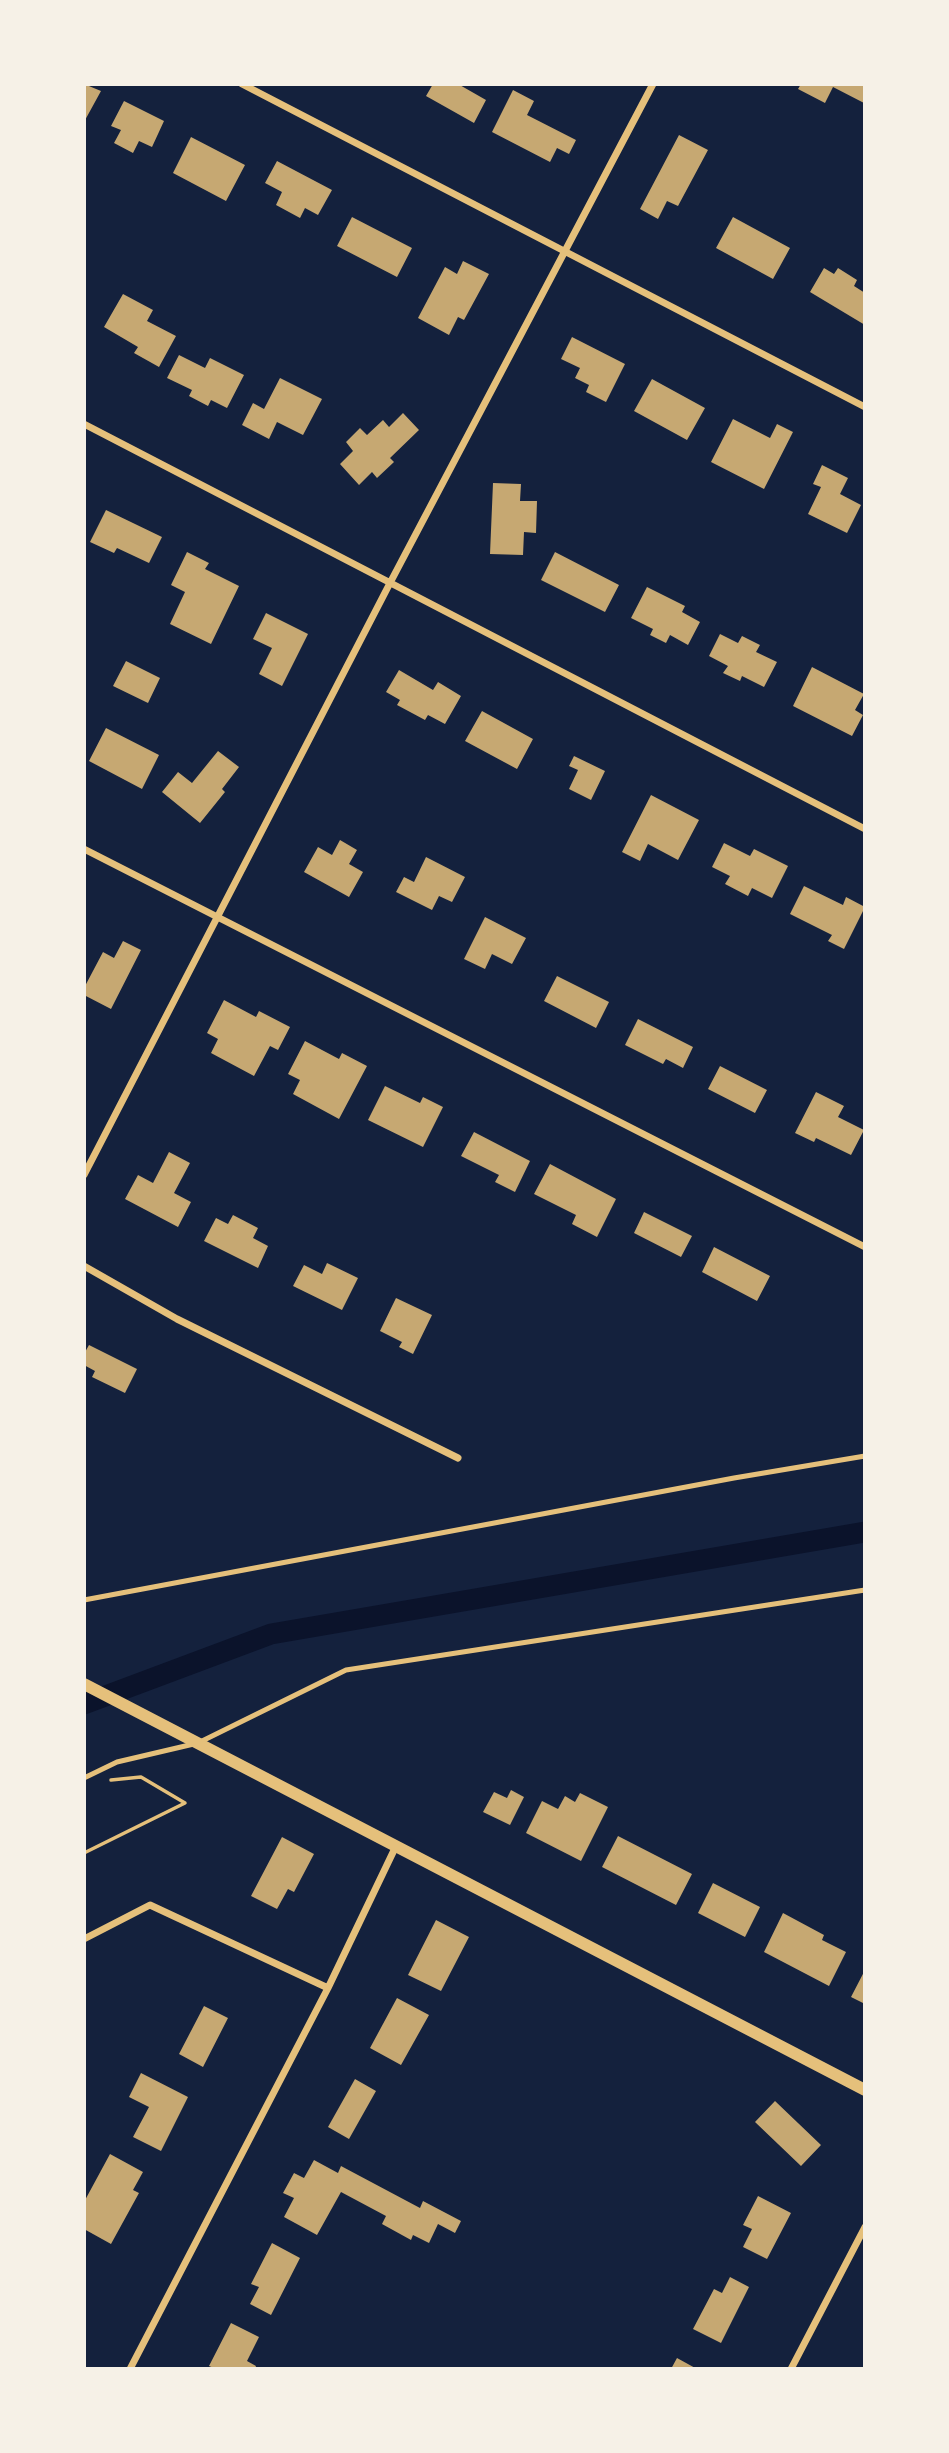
<!DOCTYPE html>
<html>
<head>
<meta charset="utf-8">
<style>
  body { margin:0 }
  #map { position:relative; width:949px; height:2453px; overflow:hidden; background:#14213d; font-family:Signika,sans-serif }
  canvas { display:block }
  .frame { position:absolute; inset:0; border:86px solid #f6f1e7; pointer-events:none }
</style>
</head>
<body>
<div id="map">
<canvas width="949" height="2453"></canvas>
<div class="frame"></div>
</div>
<script>
const ctx = document.querySelector('canvas').getContext('2d');
ctx.lineJoin = 'round';
const poly = rows => new Path2D(rows.map(r => 'M' + r).join(''));
function stroke(path, color, width, dash) { ctx.strokeStyle = color; ctx.lineWidth = width; ctx.lineCap = dash ? 'butt' : 'round'; ctx.setLineDash(dash || []); ctx.stroke(path); }
function paint(path, color) { ctx.fillStyle = color; ctx.fill(path, 'evenodd'); }
const canal = poly([
  [84,1704,271,1634,865,1532]
]);
const building = poly([
  [84,84,101,91,84,122],
  [433,84,458,84,486,100,474,123,426,96],
  [801,84,865,84,865,101,864,103,833,87,825,103,798,89],
  [513,90,534,101,527,115,576,140,569,154,557,148,550,162,492,132],
  [124,101,164,121,152,147,139,141,133,153,114,143,121,130,111,126],
  [679,135,708,150,678,206,667,201,658,219,640,209],
  [191,137,245,165,226,201,173,173],
  [277,161,332,190,318,215,305,208,300,218,276,205,282,192,265,183],
  [352,217,412,248,397,277,337,246],
  [733,217,790,248,773,279,716,248],
  [463,261,489,274,464,320,458,317,449,335,418,318,445,267,457,274],
  [824,268,834,274,838,268,857,280,854,286,865,293,865,325,810,292],
  [123,294,153,310,147,321,176,336,159,367,134,353,138,347,104,327],
  [572,337,625,364,606,402,586,392,589,385,575,378,580,368,561,359],
  [179,355,205,368,210,358,244,375,227,408,211,400,208,406,189,396,192,390,167,378],
  [280,378,322,399,303,435,277,422,269,439,242,425,253,403,264,409],
  [652,379,705,408,687,440,634,411],
  [403,413,419,430,390,458,394,462,377,478,372,472,359,485,340,464,353,451,346,442,360,428,367,435,383,420,389,427],
  [733,419,770,438,777,424,793,432,764,489,711,462],
  [822,465,848,478,840,494,861,505,847,533,808,514,821,487,813,484],
  [493,483,521,484,520,501,537,501,536,533,524,532,523,555,490,554],
  [106,510,162,537,149,563,117,548,114,553,90,542],
  [187,552,209,563,205,569,239,586,211,644,170,624,185,592,171,585],
  [555,552,619,585,605,612,541,580],
  [647,587,685,606,682,612,700,622,688,645,670,635,666,643,650,635,653,629,631,618],
  [266,613,308,634,282,686,259,674,272,648,253,639],
  [720,634,738,643,742,636,760,645,756,652,777,662,764,687,742,676,740,681,723,673,728,666,709,656],
  [126,661,160,678,148,703,113,686],
  [812,667,864,694,855,710,863,715,852,736,793,706],
  [399,670,433,690,438,682,461,696,445,724,428,715,425,720,397,705,400,700,386,692],
  [482,711,533,739,517,769,465,741],
  [106,728,159,755,142,789,89,761],
  [218,751,239,767,222,789,225,792,200,823,162,792,178,772,192,783],
  [574,756,605,771,591,800,569,789,578,770,569,766],
  [651,795,699,820,678,860,648,844,640,861,622,852],
  [340,840,357,850,349,864,363,872,349,897,304,872,318,847,332,855],
  [724,843,750,856,754,849,788,866,772,898,752,888,748,896,725,884,730,876,712,867],
  [426,857,465,877,452,902,439,896,432,910,396,892,404,877,414,882],
  [804,886,843,905,846,897,865,907,844,949,828,941,832,935,790,914],
  [485,917,526,938,512,964,492,954,485,969,464,959],
  [123,941,141,950,111,1009,84,995,84,988,103,952,114,958],
  [557,976,609,1002,596,1028,544,1001],
  [224,1000,256,1017,259,1011,290,1027,278,1050,270,1046,254,1076,211,1053,218,1039,207,1033],
  [638,1019,693,1047,683,1068,666,1059,663,1064,625,1045],
  [305,1041,339,1059,342,1053,367,1066,339,1119,293,1094,300,1080,288,1074],
  [720,1066,767,1090,755,1113,708,1089],
  [385,1086,420,1103,423,1097,443,1107,423,1147,368,1120],
  [816,1092,844,1106,838,1117,864,1130,851,1155,816,1138,814,1142,795,1133],
  [474,1132,530,1161,515,1192,495,1182,499,1175,461,1156],
  [169,1152,190,1163,174,1193,191,1202,178,1227,125,1199,138,1175,153,1183],
  [550,1164,616,1199,597,1237,572,1224,576,1215,534,1194],
  [644,1212,692,1236,681,1257,634,1233],
  [233,1215,258,1228,253,1238,268,1246,258,1268,204,1241,216,1218,228,1224],
  [714,1247,770,1276,757,1301,702,1272],
  [327,1263,358,1278,342,1310,293,1286,304,1265,322,1274],
  [396,1298,432,1315,413,1354,399,1347,402,1342,380,1331],
  [89,1345,137,1369,125,1393,92,1377,95,1371,84,1365,84,1354],
  [511,1790,524,1797,510,1825,483,1812,494,1792,507,1798],
  [580,1793,608,1807,581,1861,526,1833,542,1801,558,1809,565,1796,575,1802],
  [618,1836,692,1874,676,1905,602,1867],
  [282,1837,314,1854,294,1892,288,1889,277,1909,251,1896],
  [713,1883,760,1907,745,1937,698,1913],
  [783,1913,824,1935,822,1940,846,1952,829,1986,764,1952],
  [436,1920,469,1937,441,1991,408,1975],
  [865,1970,865,2004,851,1997],
  [397,1998,429,2015,401,2065,370,2048],
  [204,2006,228,2018,203,2067,179,2054],
  [141,2073,188,2097,161,2151,133,2137,149,2107,129,2097],
  [355,2079,376,2091,349,2139,328,2127],
  [775,2101,821,2145,801,2166,755,2122],
  [110,2154,143,2172,133,2190,139,2193,111,2244,84,2229,84,2202],
  [314,2160,338,2173,341,2166,420,2208,423,2201,461,2221,455,2233,438,2224,429,2243,413,2235,411,2240,382,2224,386,2216,341,2192,317,2235,284,2217,294,2198,283,2193,294,2173,304,2178],
  [758,2196,791,2213,767,2259,743,2247,752,2229,743,2225],
  [272,2243,300,2258,271,2315,250,2304,259,2287,251,2284],
  [730,2277,749,2287,721,2343,693,2329,714,2289,722,2293],
  [231,2323,259,2337,247,2361,256,2366,255,2369,216,2369,209,2366],
  [677,2358,697,2369,671,2369]
]);
const path = poly([
  [84,1853,185,1803,141,1777,111,1780]
]);
const service = poly([
  [84,1600,734,1478,865,1456],
  [84,1778,117,1762,198,1743,346,1670,865,1590]
]);
const minor = poly([
  [242,84,865,407],
  [84,424,865,829],
  [84,849,865,1247],
  [84,1175,390,583,653,84],
  [84,1266,177,1319,458,1458],
  [84,1939,150,1905,328,1988],
  [130,2369,328,1988,396,1846],
  [791,2369,865,2227]
]);
const tertiary = poly([
  [84,1684,865,2090]
]);
stroke(canal, '#0b132b', 21);
paint(building, '#c6a872');
stroke(path, '#e5c07b', 3.5);
stroke(service, '#e5c07b', 5);
stroke(minor, '#e5c07b', 7);
stroke(tertiary, '#e5c07b', 12);
</script>
</body>
</html>
